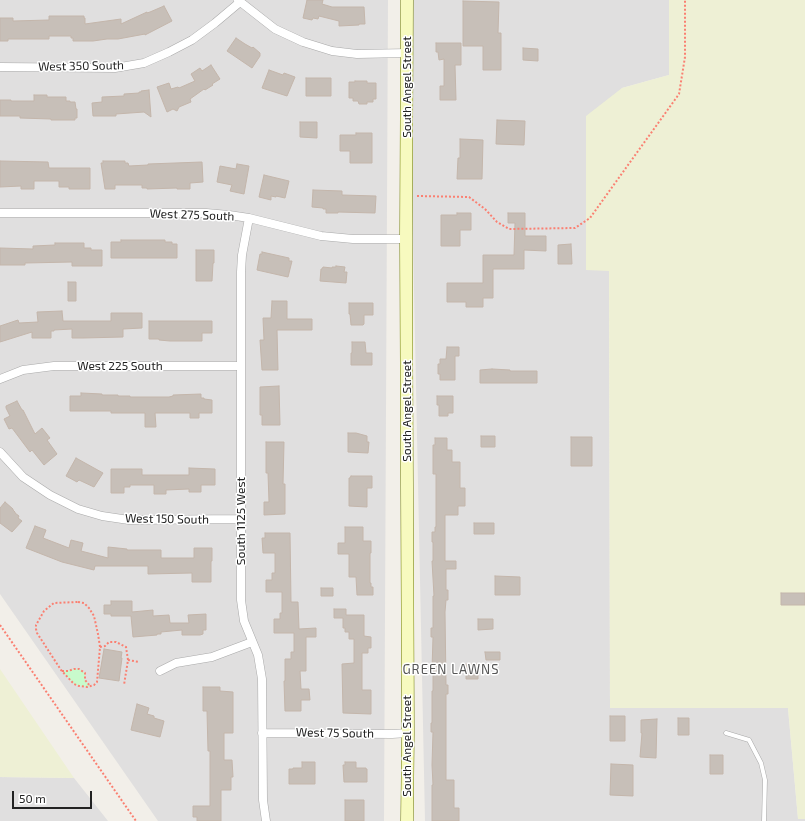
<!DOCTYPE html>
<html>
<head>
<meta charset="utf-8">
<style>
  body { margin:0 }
  #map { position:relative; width:805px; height:821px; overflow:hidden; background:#f2efe9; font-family:"Exo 2",sans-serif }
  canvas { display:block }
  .scale { position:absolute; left:12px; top:791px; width:80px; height:18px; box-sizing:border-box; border:2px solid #222; border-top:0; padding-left:5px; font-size:12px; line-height:14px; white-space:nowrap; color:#222; -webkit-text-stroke:3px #fff; paint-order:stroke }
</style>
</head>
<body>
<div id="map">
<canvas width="805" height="821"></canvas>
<div class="scale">50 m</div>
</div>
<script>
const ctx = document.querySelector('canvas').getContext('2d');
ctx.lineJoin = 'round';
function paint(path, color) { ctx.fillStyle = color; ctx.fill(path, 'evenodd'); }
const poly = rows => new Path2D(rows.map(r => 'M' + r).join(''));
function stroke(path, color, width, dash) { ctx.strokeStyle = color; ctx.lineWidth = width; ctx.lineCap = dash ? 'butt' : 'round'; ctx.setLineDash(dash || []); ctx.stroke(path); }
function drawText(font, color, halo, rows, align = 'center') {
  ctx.font = font + ' "Exo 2",sans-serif'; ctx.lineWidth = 3; ctx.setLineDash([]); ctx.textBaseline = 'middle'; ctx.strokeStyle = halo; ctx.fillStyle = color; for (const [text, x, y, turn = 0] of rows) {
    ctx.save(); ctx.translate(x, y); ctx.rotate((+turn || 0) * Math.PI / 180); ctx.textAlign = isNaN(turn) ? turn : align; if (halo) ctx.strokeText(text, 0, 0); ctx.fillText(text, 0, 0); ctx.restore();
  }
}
const residential = poly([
  [0,0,388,0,384,821,158,821,0,594],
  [408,0,669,0,669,75,622,88,586,270,609,270,610,708,788,708,798,818,805,819,805,821,425,821],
  [0,777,74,778,108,821,0,821]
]);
const farmland = poly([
  [669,0,805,0,805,819,798,819,788,708,610,708,609,271,586,270,586,116,622,88,669,75],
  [0,669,74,778,0,777]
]);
const park = poly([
  [74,669,79,669,85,673,85,680,90,686,87,687,79,686,74,684,61,670,68,671]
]);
const building = poly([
  [307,0,323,0,322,4,332,7,364,7,365,24,359,24,359,25,339,26,339,21,319,16,318,19,313,18,312,20,303,18,307,0],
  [463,1,499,2,498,33,501,33,501,70,483,70,483,46,463,46,463,1],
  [164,6,172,21,145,35,145,34,118,39,107,39,93,41,73,41,73,38,71,38,71,36,49,36,49,39,8,39,8,41,0,41,0,18,13,18,13,21,49,20,49,16,84,16,84,18,85,18,85,24,121,19,121,24,147,12,147,13,150,12,164,6],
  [236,38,245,44,252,48,253,47,260,53,260,56,252,68,227,51,236,38],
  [436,43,461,43,461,65,455,65,456,100,440,100,440,86,444,86,444,59,439,60,438,52,436,52,436,43],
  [523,48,538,49,538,61,523,60,523,48],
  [211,65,220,79,212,84,213,85,205,90,204,89,190,99,191,102,179,107,177,111,173,109,167,112,157,87,169,83,171,89,178,87,179,88,195,81,191,74,200,68,202,71,211,65],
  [269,70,283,75,284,73,295,77,287,96,262,88,269,70],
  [306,78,331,78,331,96,306,96,306,78],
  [355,81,367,81,367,83,376,83,376,99,373,99,373,102,367,102,367,104,359,104,358,101,353,101,353,98,349,98,349,82,355,82,355,81],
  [149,90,151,117,144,112,116,114,116,116,93,116,92,103,102,102,102,97,124,96,124,94,139,93,139,92,141,92,141,91,149,90],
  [34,95,47,95,47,97,66,97,66,101,70,101,70,102,75,102,76,109,77,109,77,118,75,118,75,120,51,120,51,119,20,118,20,116,0,116,0,100,11,100,11,101,34,101,34,95],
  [497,120,525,121,524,145,496,144,497,120],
  [300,122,317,122,317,138,300,137,300,122],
  [356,133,372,133,372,163,350,163,350,151,340,151,340,135,356,135,356,133],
  [460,139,483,140,482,179,457,179,458,158,460,158,460,139],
  [0,161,48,162,49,168,90,168,90,189,69,189,69,187,59,187,59,181,34,181,34,189,21,189,21,186,0,187,0,161],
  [103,161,125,161,125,163,128,163,129,166,148,165,148,164,202,162,203,182,190,183,190,189,177,189,177,188,147,189,147,188,142,188,142,185,115,185,115,189,105,189,101,163,103,163,103,161],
  [237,164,249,166,244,194,230,191,232,185,217,182,220,166,236,169,237,164],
  [264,175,289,181,285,198,276,196,276,197,271,196,271,200,259,197,264,175],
  [313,190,342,191,342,195,376,196,375,213,338,212,338,213,326,213,326,209,323,209,323,208,312,207,313,190],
  [457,213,471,213,471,230,460,230,460,246,441,246,441,215,457,215,457,213],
  [508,213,525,213,525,236,546,236,546,251,524,250,524,269,493,269,493,298,483,298,483,307,466,307,466,302,447,302,447,283,483,283,483,255,514,255,515,223,508,223,508,213],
  [121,240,165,240,165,242,172,242,172,244,177,244,177,258,111,258,111,242,121,242,121,240],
  [55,243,84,243,84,248,91,248,91,250,102,250,102,266,72,266,72,262,25,263,25,265,0,265,0,248,33,249,33,246,55,245,55,243],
  [571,244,572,264,558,264,558,245,571,244],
  [196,250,214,250,214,263,213,263,212,281,196,281,196,250],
  [262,252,289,258,289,261,292,261,288,277,257,270,260,254,262,254,262,252],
  [336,266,345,267,344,272,347,272,346,283,320,281,321,269,322,269,323,267,332,268,332,267,336,267,336,266],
  [68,282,76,282,76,301,68,301,68,282],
  [272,301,287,301,287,319,312,319,312,330,277,330,278,370,262,370,260,340,264,340,263,318,271,318,272,301],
  [349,303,373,303,373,315,364,315,364,324,363,325,351,325,350,314,349,314,349,303],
  [62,311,63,321,111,321,111,313,142,313,142,328,123,329,123,337,83,338,72,338,72,329,54,330,54,331,51,331,51,338,32,338,32,332,0,342,0,326,18,320,19,323,38,322,37,312,62,311],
  [149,321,212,321,212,333,202,333,202,341,170,341,159,340,159,339,149,339,149,321],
  [352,342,365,342,366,353,372,353,372,365,351,365,351,353,352,353,352,342],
  [447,347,459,347,459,356,455,356,455,380,440,380,440,374,438,374,438,364,440,364,440,359,446,359,447,347],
  [492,369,510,370,510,371,537,371,537,383,480,383,480,370,492,369],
  [279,386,280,425,262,425,262,415,260,415,260,387,279,386],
  [81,393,102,394,102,395,118,395,118,396,130,396,130,397,169,397,173,396,173,395,201,394,201,398,204,398,204,399,212,400,212,413,199,413,199,418,190,418,190,413,155,413,156,427,145,427,145,413,111,413,111,411,70,411,70,396,81,396,81,393],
  [437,396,453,396,453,413,448,413,448,416,439,416,439,405,437,405,437,396],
  [17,401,22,410,23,410,35,434,42,428,50,438,47,440,57,454,44,465,32,450,30,452,12,428,9,429,4,419,10,416,6,408,6,406,17,401],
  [348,433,356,433,367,436,367,442,369,442,368,453,348,452,348,433],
  [481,436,495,436,495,447,481,447,481,436],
  [571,437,592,437,592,466,571,466,571,437],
  [435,438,447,438,447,450,452,450,452,462,460,462,460,488,465,488,465,506,458,506,458,515,445,515,445,561,456,561,456,569,446,569,446,590,448,590,448,600,446,600,445,612,446,685,448,685,448,694,446,694,446,780,454,780,454,808,459,808,459,821,432,821,432,785,433,785,432,765,433,732,431,732,431,723,432,723,432,691,433,691,433,670,432,670,433,637,431,637,431,628,433,628,433,596,434,596,432,561,433,561,433,542,432,542,432,532,435,532,435,527,436,527,436,474,433,474,433,445,435,445,435,438],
  [266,442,284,442,283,484,285,484,285,514,264,515,264,502,269,502,268,473,266,473,266,442],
  [76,458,103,473,94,487,79,480,77,482,66,476,76,458],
  [189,468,215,469,215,485,201,485,201,492,189,492,189,489,166,490,166,494,154,494,154,485,130,485,130,487,124,487,124,493,111,493,111,469,142,469,142,475,189,475,189,468],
  [351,476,372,476,372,488,367,488,367,507,349,506,349,478,350,478,351,476],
  [5,502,13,509,13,510,15,512,15,513,19,516,18,518,22,521,12,532,0,523,0,508,5,502],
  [474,523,494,523,494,534,474,534,474,523],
  [35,526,46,530,43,538,69,548,71,540,83,543,81,551,108,558,108,547,127,549,127,550,161,550,161,558,194,558,194,548,212,548,212,561,211,561,211,582,192,582,192,573,148,574,148,566,95,566,94,570,62,562,26,548,35,526],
  [345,527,363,527,363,541,371,541,371,553,370,553,370,583,371,583,371,587,373,587,373,595,357,595,356,577,349,577,349,554,338,554,338,543,345,543,345,527],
  [265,533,290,533,291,602,298,602,299,629,316,628,316,637,306,637,306,671,300,671,301,689,309,689,310,700,301,700,301,711,285,711,284,681,285,681,285,659,291,659,291,652,294,652,294,633,274,633,274,619,280,619,280,613,282,613,282,592,266,592,266,580,272,580,272,573,275,573,275,553,263,553,262,538,265,538,265,533],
  [495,576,520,577,520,595,495,595,495,576],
  [321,588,333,588,333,596,321,596,321,588],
  [781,593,805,593,805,605,781,605,781,593],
  [111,601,132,601,132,612,153,610,153,616,169,615,170,623,189,623,188,615,206,614,206,630,203,630,203,634,200,635,182,635,182,630,161,632,161,634,157,634,157,635,133,637,131,616,111,616,111,614,104,614,104,605,111,605,111,601],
  [334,609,346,609,346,615,364,615,364,636,371,637,371,648,368,648,368,653,362,653,362,690,371,690,371,714,343,713,342,664,354,663,354,639,349,639,349,632,345,632,345,628,343,628,343,618,334,618,334,609],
  [478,619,493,619,493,629,478,630,478,619],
  [104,649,122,652,121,658,122,658,119,681,99,678,104,649],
  [485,652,500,652,500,660,486,660,485,652],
  [466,664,478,664,478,679,466,679,466,664],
  [203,687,220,687,220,691,233,692,233,733,224,733,224,760,232,760,233,777,231,777,231,790,221,790,221,821,197,821,197,817,193,817,193,806,210,806,210,751,208,751,207,711,203,711,203,687],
  [137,704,149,708,147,714,154,716,154,718,164,721,160,737,131,730,137,704],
  [610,716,625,716,625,741,610,741,610,716],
  [678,718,689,718,689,735,678,735,678,718],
  [657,719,656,758,640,757,642,733,641,733,641,720,657,719],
  [710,755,723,755,723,774,710,774,710,755],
  [302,762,315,762,315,784,289,784,289,769,293,769,293,768,302,768,302,762],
  [345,762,356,762,356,768,366,768,366,769,367,769,367,782,344,782,343,765,345,765,345,762],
  [611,764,633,765,633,796,610,795,611,764],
  [345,800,364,800,364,821,345,821,345,800]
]);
const path = poly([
  [417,196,469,197,485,209,497,222,509,229,575,228,590,218,679,94,685,57,685,0],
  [78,602,84,603,89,608,94,616,98,634,100,647,97,682,94,685,87,687,79,686,74,684,61,670,37,633,36,629,36,625,44,611,54,603,78,602],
  [0,625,136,821],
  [100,647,105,646,109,642,116,642,126,647,128,660,124,685],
  [128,660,139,662],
  [62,671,68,671,74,669,79,669,85,673,85,680,90,686]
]);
const service = poly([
  [726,733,749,740,761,763,765,780,764,821]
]);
const minor = poly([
  [238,0,275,29,303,42,332,51,357,54,407,53],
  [0,67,115,68,144,63,169,52,192,40,215,23,240,2],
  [0,213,206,213,229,215,249,218,321,236,353,239,406,239],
  [249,218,242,255,241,272,241,600,244,621,258,655,262,679,263,800,266,821],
  [0,379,23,370,54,366,241,366],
  [0,452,23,477,50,495,78,509,102,516,129,520,241,519],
  [160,671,176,663,212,657,252,642],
  [262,733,392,734,408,733]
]);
const secondary = poly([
  [407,821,408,733,406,239,407,0]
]);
const streetNames = [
  ["West 350 South",81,66,-1],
  ["South Angel Street",407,87,-90],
  ["West 275 South",192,215,2],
  ["West 225 South",120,366],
  ["South Angel Street",407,411,-90],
  ["West 150 South",167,519,1],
  ["South 1125 West",241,521,-90],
  ["West 75 South",335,733,1],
  ["South Angel Street",407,746,-90]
];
const neighbourhoodNames = [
  ["GREEN LAWNS",451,670]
];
paint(residential, '#e0dfdf');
paint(farmland, '#eef0d5');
paint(park, '#c8facc');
paint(building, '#c7bfb8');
stroke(building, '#c4b6ab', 1);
stroke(service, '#a9a9a9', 5);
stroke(minor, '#a9a9a9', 9);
stroke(secondary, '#707d05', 13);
stroke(path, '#fa8072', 2, [2, 2]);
stroke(service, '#fff', 4);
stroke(minor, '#fff', 8);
stroke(secondary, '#f7fabf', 12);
drawText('12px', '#222', '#fff', streetNames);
ctx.letterSpacing = '1px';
drawText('13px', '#555', '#fff', neighbourhoodNames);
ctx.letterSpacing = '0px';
</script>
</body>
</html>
